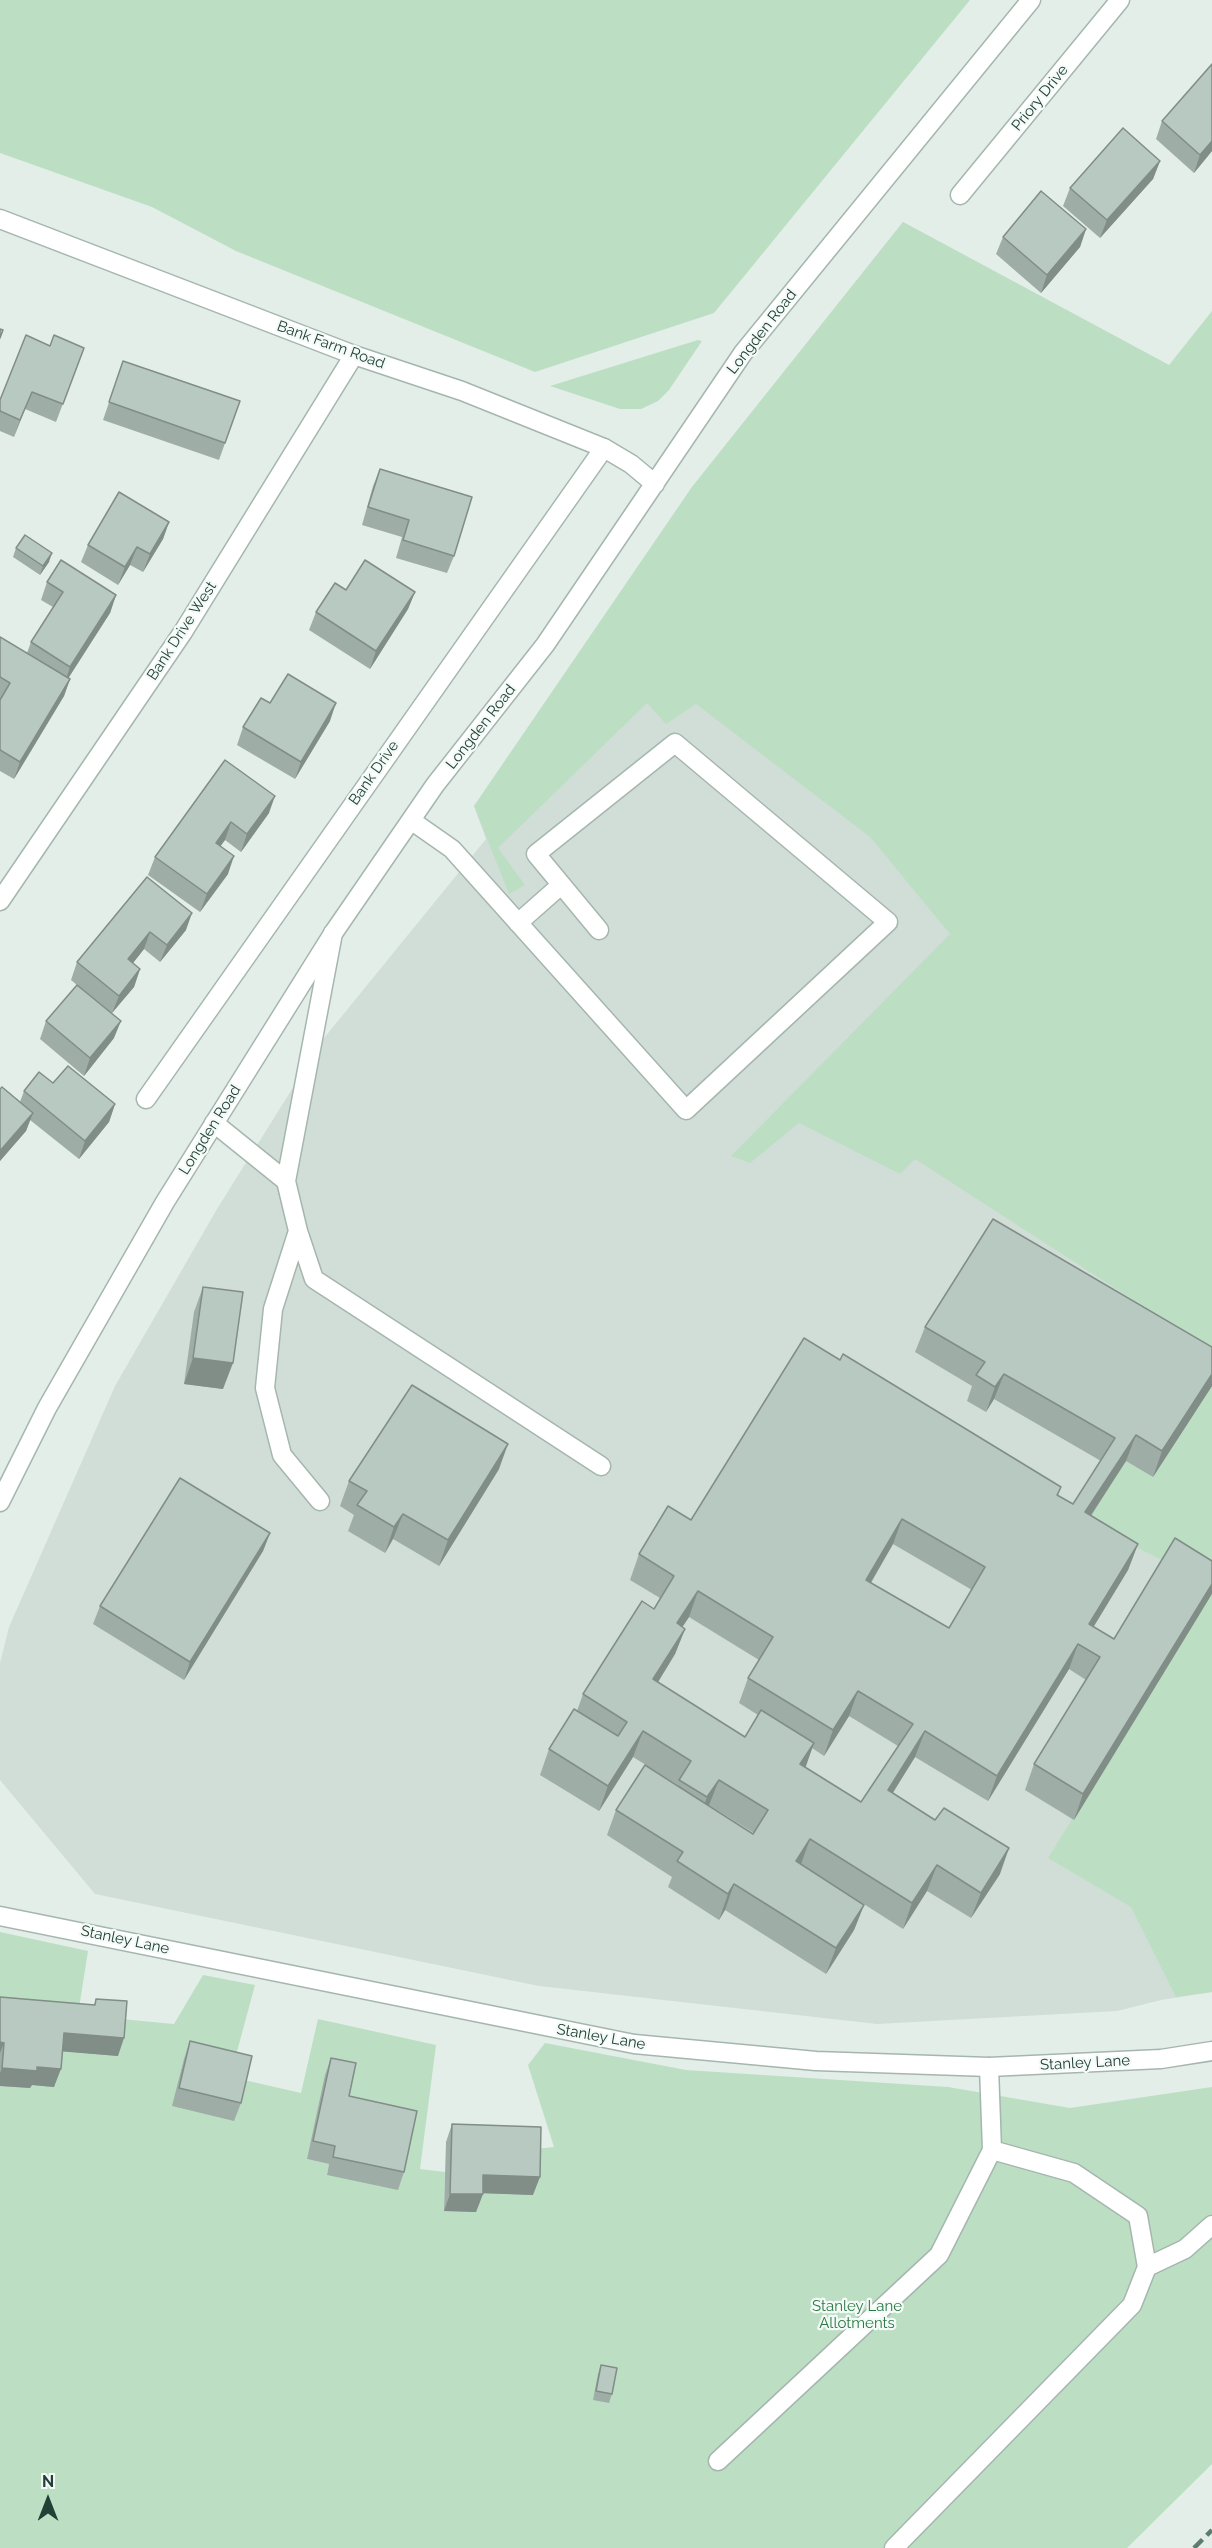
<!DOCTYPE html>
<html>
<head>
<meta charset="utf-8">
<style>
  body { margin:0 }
  #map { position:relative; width:1212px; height:2548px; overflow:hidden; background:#e3eee8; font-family:Raleway,sans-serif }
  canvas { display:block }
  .north { position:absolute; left:18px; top:2470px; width:60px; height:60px; -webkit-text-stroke:4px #f4faf7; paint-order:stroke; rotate:0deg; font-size:16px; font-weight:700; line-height:24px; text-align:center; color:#224036 }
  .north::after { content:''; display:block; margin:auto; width:21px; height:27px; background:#224036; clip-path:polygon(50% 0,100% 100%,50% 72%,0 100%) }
</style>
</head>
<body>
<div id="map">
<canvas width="1212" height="2548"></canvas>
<div class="north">N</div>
</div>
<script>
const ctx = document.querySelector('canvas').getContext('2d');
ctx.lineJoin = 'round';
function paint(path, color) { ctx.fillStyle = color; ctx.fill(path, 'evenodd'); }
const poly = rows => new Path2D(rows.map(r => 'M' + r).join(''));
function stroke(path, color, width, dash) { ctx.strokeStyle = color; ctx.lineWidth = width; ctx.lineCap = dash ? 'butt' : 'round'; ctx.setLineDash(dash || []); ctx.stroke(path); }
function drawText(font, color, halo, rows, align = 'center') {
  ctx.font = font + ' Raleway,sans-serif'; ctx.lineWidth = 4.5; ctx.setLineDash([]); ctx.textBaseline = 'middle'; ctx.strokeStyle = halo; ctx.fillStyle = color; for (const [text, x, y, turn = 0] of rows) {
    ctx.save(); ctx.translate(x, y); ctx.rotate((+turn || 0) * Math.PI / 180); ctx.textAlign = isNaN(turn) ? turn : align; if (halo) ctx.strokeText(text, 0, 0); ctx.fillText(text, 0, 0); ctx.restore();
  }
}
const built = poly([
  [903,222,1169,365,1212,1992,1161,2000,1117,2011,877,2024,539,1986,95,1894,0,1780,0,1663,9,1627,115,1386,217,1209,324,1038,486,839,474,806,692,487]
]);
const green = poly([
  [0,0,970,0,714,313,535,372,236,251,152,207,0,153],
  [903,222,1169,365,1212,311,1212,1351,915,1159,900,1174,799,1123,750,1163,731,1156,950,934,870,837,696,704,666,724,647,703,498,848,525,885,509,894,474,806,692,487],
  [698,340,702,341,669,390,658,401,641,409,620,409,550,386],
  [1212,1386,1212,1585,1086,1522,1126,1461,1153,1477],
  [1212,1594,1212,1992,1176,1997,1131,1907,1048,1858],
  [0,1932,88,1951,77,2021,0,2015],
  [203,1975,255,1985,232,2070,244,2080,301,2093,318,2019,436,2045,420,2169,445,2172,444,2211,476,2212,477,2193,535,2149,554,2147,528,2065,545,2043,686,2070,948,2087,1070,2108,1212,2087,1212,2464,1127,2548,0,2548,0,2086,30,2088,57,2051,121,2019,174,2024],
  [410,2129,327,2174,329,2164,307,2159]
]);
const service = poly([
  [412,821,452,849,686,1110,888,922,675,743,536,854,599,930],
  [518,923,561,885],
  [333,933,286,1181,298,1231,314,1279,601,1466],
  [214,1123,286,1181],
  [298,1231,273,1309,265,1388,282,1455,320,1501],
  [1147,2267,1185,2249,1212,2225],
  [718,2461,939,2255,992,2150],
  [894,2548,1132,2305,1147,2267,1138,2216,1074,2173,992,2150,989,2067]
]);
const minor = poly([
  [960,195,1120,0],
  [0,901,183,632,354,355],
  [146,1099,604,448],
  [0,1916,634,2044,816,2061,989,2067,1161,2059,1212,2051]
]);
const tertiary = poly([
  [0,219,354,355,462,391,604,448,631,464,655,484],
  [0,1502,47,1408,165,1202,334,932,435,785,545,645,743,353,1031,0]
]);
const rail = poly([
  [1194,2548,1212,2530]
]);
const wall = poly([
  [1162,121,1212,151,1194,173,1156,139],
  [1160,161,1153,179,1100,238,1063,206,1070,188],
  [1086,229,1080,247,1041,293,996,254,1003,237],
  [50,346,84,348,56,422,25,409,14,437,0,431,0,400],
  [123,361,240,401,219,460,103,420],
  [380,469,454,556,447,573,396,558,402,537,362,525,373,486],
  [169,522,163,539,143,572,130,565,118,585,81,562,88,545],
  [16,548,49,562,40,575,13,557],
  [47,582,116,595,110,613,68,678,70,679,64,696,14,779,0,771,0,637,27,653,31,642,53,607,41,600],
  [415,592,408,609,370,669,309,630,316,612],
  [270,703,330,721,295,779,237,745,243,727],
  [225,760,269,813,241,852,225,840,220,846,228,874,200,912,148,875,155,857],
  [147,877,186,930,160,962,144,949,133,963,140,969,134,987,112,1013,114,1038,84,1076,40,1039,46,1021,77,985,71,980,77,962],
  [53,1083,115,1104,109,1122,79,1159,30,1120,26,1131,0,1161,0,1089,20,1102,24,1091],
  [203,1287,223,1389,184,1384,194,1312],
  [925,1327,1212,1347,1212,1386,1153,1477,1126,1461,1091,1516,1138,1544,1128,1570,1093,1627,1114,1639,1212,1561,1074,1820,1025,1790,1034,1764,1086,1680,1069,1669,988,1801,915,1757,893,1793,1000,1874,971,1918,927,1891,903,1929,801,1864,864,1905,854,1930,826,1974,725,1910,719,1920,668,1887,672,1877,607,1835,616,1810,677,1786,678,1785,633,1757,599,1811,540,1775,549,1749,577,1711,583,1694,654,1609,660,1598,630,1580,639,1554,691,1520,840,1360,1061,1487,1058,1496,1073,1504,1101,1461,994,1399,986,1412,967,1401,972,1386,915,1352],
  [893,1544,972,1590,949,1628,871,1583],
  [689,1617,759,1660,748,1678,739,1703,758,1715,745,1737,658,1682,675,1654,685,1629,682,1627],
  [849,1716,898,1746,861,1802,805,1767,812,1748,824,1756],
  [709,1805,754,1833,753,1834,709,1806],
  [499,1469,439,1566,393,1539,385,1553,348,1531,354,1515,340,1506,349,1481],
  [270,1533,263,1551,184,1680,93,1624,100,1606],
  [0,1997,94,2005,96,1999,118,2056,62,2051,54,2087,32,2085,30,2088,0,2086],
  [190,2041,241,2103,234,2121,172,2106,184,2059],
  [331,2058,349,2096,404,2172,398,2190,327,2175,329,2164,307,2159,325,2075],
  [452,2124,533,2195,483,2193,476,2212,444,2211,446,2142],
  [601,2365,612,2394,609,2403,593,2400,598,2374]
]);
const shadedWall = poly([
  [1212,141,1212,151,1194,173,1200,155],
  [1160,161,1153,179,1100,238,1107,220],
  [1086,229,1080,247,1041,293,1047,275],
  [32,392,25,409,14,437,20,420],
  [169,522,163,539,143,572,150,554],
  [137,547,130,565,118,585,125,567],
  [52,553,49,562,40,575,43,566],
  [415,592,408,609,370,669,376,651],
  [116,595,110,613,64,685,70,667],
  [70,679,64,696,14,779,20,762],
  [336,703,330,721,295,779,301,762],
  [275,796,269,813,241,852,247,834],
  [231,822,225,840,210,861,216,843],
  [234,856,228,874,200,912,207,894],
  [192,913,186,930,160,962,167,945],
  [150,932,144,949,122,977,128,959],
  [140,969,134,987,112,1013,119,996],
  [121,1021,114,1038,84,1076,90,1058],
  [115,1104,109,1122,79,1159,85,1141],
  [33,1113,26,1131,0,1161,0,1151],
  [193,1358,233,1363,223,1389,184,1384],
  [1004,1374,994,1399,986,1412,995,1387],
  [1212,1374,1212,1386,1153,1477,1162,1451],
  [1136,1435,1126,1461,1076,1538,1085,1512],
  [508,1444,499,1469,439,1566,448,1540],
  [403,1514,393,1539,385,1553,394,1527],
  [902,1519,893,1544,857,1606,866,1580],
  [270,1533,263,1551,184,1680,190,1662],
  [1138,1544,1128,1570,1082,1646,1089,1624],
  [1212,1584,1212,1594,1074,1820,1083,1794],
  [698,1591,689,1617,668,1649,677,1623],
  [685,1629,675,1654,644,1705,653,1679],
  [1078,1644,1069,1669,988,1801,997,1776],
  [858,1691,849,1716,824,1756,833,1730],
  [643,1731,633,1757,599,1811,608,1786],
  [925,1731,915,1757,878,1816,888,1790],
  [814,1743,805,1769,800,1764],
  [719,1780,709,1805,698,1823,707,1797],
  [810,1839,801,1864,796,1861],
  [1009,1848,1000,1874,971,1918,981,1893],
  [937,1865,927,1891,903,1929,912,1903],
  [734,1884,725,1910,719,1920,728,1894],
  [864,1905,854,1930,826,1974,836,1948],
  [64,2033,124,2038,118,2056,57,2051],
  [0,2042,4,2043,0,2053],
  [37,2067,61,2069,54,2087,32,2085,30,2088,0,2086,0,2073,2,2068],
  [483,2175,540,2177,533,2195,477,2193],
  [450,2194,483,2194,476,2212,444,2211]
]);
const building = poly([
  [1212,64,1212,141,1200,155,1162,121,1212,64],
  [1123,128,1160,161,1107,220,1070,188,1123,128],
  [1041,191,1086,229,1047,275,1003,237,1041,191],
  [0,329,3,330,0,338,0,329],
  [26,335,50,346,54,335,84,348,63,404,32,392,20,420,0,411,0,400,26,335],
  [123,361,240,401,225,443,109,402,123,361],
  [380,469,472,497,454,556,403,540,409,520,368,507,380,469],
  [119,492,169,522,150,554,137,547,125,567,88,545,119,492],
  [25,535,52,553,43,566,16,548,25,535],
  [61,560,116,595,70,667,31,642,63,592,47,582,61,560],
  [365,560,415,592,376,651,316,612,335,583,346,590,365,560],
  [0,637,70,679,20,762,0,750,0,700,10,683,0,677,0,637],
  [288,674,336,703,301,762,243,727,261,698,270,703,288,674],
  [225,760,275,796,247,834,231,822,216,843,234,856,207,894,155,857,225,760],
  [147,877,192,913,167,945,150,932,128,959,140,969,119,996,77,962,147,877],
  [77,985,121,1021,90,1058,46,1021,77,985],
  [68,1066,115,1104,85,1141,24,1091,39,1072,53,1083,68,1066],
  [2,1087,33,1113,0,1151,0,1089,2,1087],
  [993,1219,1212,1347,1212,1374,1162,1451,1136,1435,1085,1512,1138,1544,1089,1624,1114,1639,1175,1538,1212,1561,1212,1584,1083,1794,1034,1764,1100,1657,1078,1644,997,1776,925,1731,888,1790,935,1820,944,1808,1009,1848,981,1893,937,1865,912,1903,810,1839,796,1861,864,1905,836,1948,734,1884,728,1894,677,1861,683,1852,616,1810,645,1765,753,1834,768,1810,719,1780,707,1797,679,1780,691,1761,643,1731,608,1786,549,1749,574,1709,618,1736,627,1722,583,1694,642,1601,654,1609,674,1576,639,1554,668,1506,691,1520,804,1338,840,1360,843,1354,1061,1487,1057,1495,1073,1504,1115,1438,1004,1374,995,1387,976,1375,985,1362,925,1327,993,1219],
  [902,1519,985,1567,949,1628,866,1580,902,1519],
  [698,1591,773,1637,748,1678,833,1730,858,1691,913,1724,861,1802,800,1764,814,1743,761,1710,745,1737,653,1679,685,1629,677,1623,698,1591],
  [203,1287,243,1292,233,1363,193,1358,203,1287],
  [412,1385,508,1444,448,1540,403,1514,394,1527,357,1505,367,1491,349,1481,412,1385],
  [180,1478,270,1533,190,1662,100,1606,180,1478],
  [0,1997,95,2005,96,1999,127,2001,124,2038,64,2033,61,2069,37,2067,37,2071,2,2068,4,2043,0,2042,0,1997],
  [190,2041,252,2056,241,2103,179,2088,190,2041],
  [331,2058,356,2063,349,2096,417,2111,404,2172,333,2157,335,2146,313,2141,331,2058],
  [452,2124,541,2127,540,2177,483,2175,483,2194,450,2194,452,2124],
  [601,2365,617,2368,612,2394,596,2391,601,2365]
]);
const streetNames = [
  ["Priory Drive",1040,98,-51],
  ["Longden Road",762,332,-52],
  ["Bank Farm Road",331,345,20],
  ["Bank Drive West",182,631,-57],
  ["Longden Road",481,727,-52],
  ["Bank Drive",374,773,-55],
  ["Longden Road",210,1130,-58],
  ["Stanley Lane",125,1940,12],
  ["Stanley Lane",601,2037,10],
  ["Stanley Lane",1085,2063,-3]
];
const parkNames = [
  ["Stanley Lane",857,2306],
  ["Allotments",857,2323]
];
paint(built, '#d1ded7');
paint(green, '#bcdfc3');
stroke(service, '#a5b6af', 21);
stroke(minor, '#a5b6af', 21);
stroke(tertiary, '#a5b6af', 21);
stroke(service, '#fff', 18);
stroke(minor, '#fff', 18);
stroke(tertiary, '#fff', 18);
stroke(rail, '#5d7b71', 4.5, [12, 6]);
paint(wall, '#9eada6');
paint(shadedWall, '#818d87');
paint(building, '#b8c9c1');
stroke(building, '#818d87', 1.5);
drawText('15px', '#224036', '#f4faf7', streetNames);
drawText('15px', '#2a7943', '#f4faf7', parkNames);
</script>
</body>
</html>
